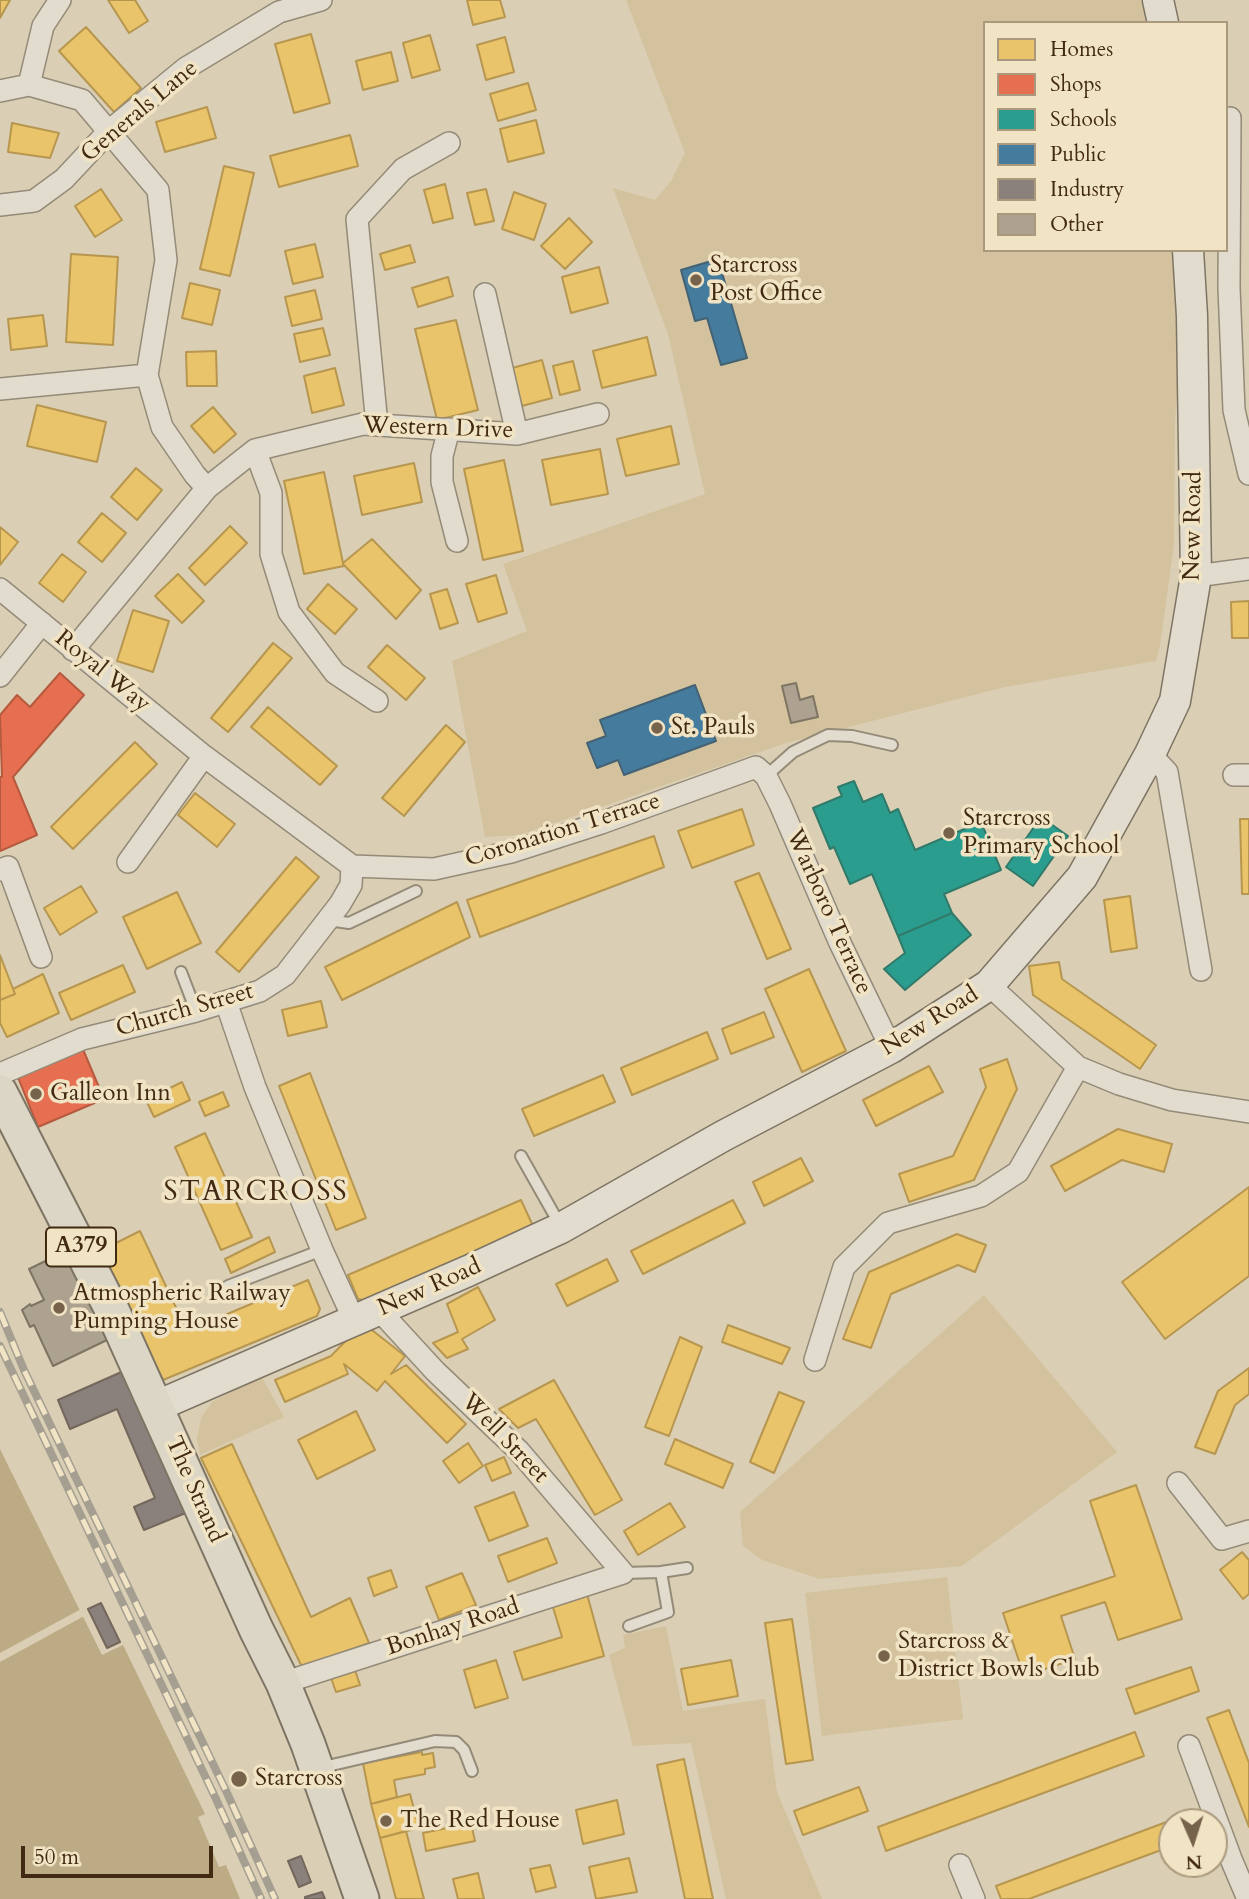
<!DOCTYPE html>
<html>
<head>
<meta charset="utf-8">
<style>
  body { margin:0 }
  #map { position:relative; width:1249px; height:1899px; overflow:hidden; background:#dacfb4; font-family:Cardo,serif }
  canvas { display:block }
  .legend { position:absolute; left:983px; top:21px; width:245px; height:231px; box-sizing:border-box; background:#f1e4c4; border:2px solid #ab997d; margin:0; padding:9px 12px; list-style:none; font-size:21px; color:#412912 }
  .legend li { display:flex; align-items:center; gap:14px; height:35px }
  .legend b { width:35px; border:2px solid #ab997d }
  .north { position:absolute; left:1158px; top:1808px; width:70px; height:70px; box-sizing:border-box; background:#f1e4c4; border:2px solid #ab997d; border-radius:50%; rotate:177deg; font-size:19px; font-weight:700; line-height:28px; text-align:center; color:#412912 }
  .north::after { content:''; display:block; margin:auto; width:24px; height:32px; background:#77634b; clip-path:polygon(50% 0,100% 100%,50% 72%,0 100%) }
  .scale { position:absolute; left:21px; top:1846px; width:192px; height:32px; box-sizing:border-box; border:4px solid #412912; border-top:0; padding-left:9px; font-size:21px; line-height:24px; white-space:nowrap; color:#412912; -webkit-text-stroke:5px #f1e4c4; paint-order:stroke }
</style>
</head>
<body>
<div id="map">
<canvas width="1249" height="1899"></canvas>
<ul class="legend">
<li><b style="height:19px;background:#e9c46a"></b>Homes</li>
<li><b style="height:19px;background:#e76f51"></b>Shops</li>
<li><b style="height:19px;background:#2a9d8f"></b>Schools</li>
<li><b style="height:19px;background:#457b9d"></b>Public</li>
<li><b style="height:19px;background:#8a817c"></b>Industry</li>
<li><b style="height:19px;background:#aca28f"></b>Other</li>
</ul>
<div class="north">N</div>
<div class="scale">50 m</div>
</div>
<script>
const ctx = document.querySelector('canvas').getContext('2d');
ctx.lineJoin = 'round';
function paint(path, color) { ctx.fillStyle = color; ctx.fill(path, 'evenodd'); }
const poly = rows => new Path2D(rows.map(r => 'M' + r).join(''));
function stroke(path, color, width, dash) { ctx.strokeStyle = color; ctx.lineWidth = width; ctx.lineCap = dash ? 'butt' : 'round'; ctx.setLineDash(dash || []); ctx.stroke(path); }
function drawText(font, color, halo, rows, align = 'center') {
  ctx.font = font + ' Cardo,serif'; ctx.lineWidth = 7; ctx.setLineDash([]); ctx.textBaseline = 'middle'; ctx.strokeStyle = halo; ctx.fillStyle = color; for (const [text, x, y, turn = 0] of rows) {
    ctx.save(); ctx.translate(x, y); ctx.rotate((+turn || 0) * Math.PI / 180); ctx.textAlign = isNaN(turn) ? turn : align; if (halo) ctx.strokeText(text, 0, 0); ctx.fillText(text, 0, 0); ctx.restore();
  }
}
const green = poly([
  [626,0,1142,0,1147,23,985,23,985,250,1174,250,1179,365,1175,423,1174,545,1160,645,1156,661,1005,687,786,743,520,835,485,837,452,661,527,631,503,564,705,494,668,334,613,188,655,200,671,181,685,153],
  [984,1295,1117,1452,962,1566,820,1579,762,1560,743,1546,740,1512],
  [261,1376,284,1417,200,1455,197,1439,201,1418,212,1402],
  [947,1577,963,1719,822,1736,805,1593],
  [666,1626,683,1711,765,1699,777,1792,822,1899,726,1899,691,1743,633,1746,609,1655,625,1648,623,1635]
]);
const water = poly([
  [0,1449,102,1655,123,1645,205,1814,198,1817,219,1867,226,1865,240,1899,0,1899]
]);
const pier = poly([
  [83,1608,86,1615,0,1662,0,1653]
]);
const homes = poly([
  [0,0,10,0,0,18,0,0],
  [108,0,135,0,148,21,129,33,108,0],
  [467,0,500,0,505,17,473,25,467,0],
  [86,27,141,88,114,112,59,51,86,27],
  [311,34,330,103,294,113,275,44,311,34],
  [430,35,440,70,412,78,403,43,430,35],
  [505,37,514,72,486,80,477,45,505,37],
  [391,52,398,81,363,90,356,61,391,52],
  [528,83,536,110,498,121,490,94,528,83],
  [207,107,216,138,165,152,156,122,207,107],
  [536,120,544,153,508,162,500,129,536,120],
  [12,123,59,133,50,158,8,152,12,123],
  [350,135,358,166,279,187,270,156,350,135],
  [224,166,254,173,230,276,200,269,224,166],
  [445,184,453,218,433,223,424,190,445,184],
  [101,189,122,220,95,237,75,206,101,189],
  [486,189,494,221,475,225,467,193,486,189],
  [514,192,546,204,534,240,502,229,514,192],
  [569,218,592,242,565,269,541,246,569,218],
  [315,244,323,277,293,284,285,251,315,244],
  [410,245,415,262,385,270,380,254,410,245],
  [71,254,118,257,113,345,66,342,71,254],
  [599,267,608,303,571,313,562,277,599,267],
  [448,277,453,296,418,307,412,288,448,277],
  [190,283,220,290,212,325,182,318,190,283],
  [315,290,322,319,292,326,285,297,315,290],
  [43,315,47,346,11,350,8,319,43,315],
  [456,320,478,410,437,420,415,329,456,320],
  [323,328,330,355,300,362,294,334,323,328],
  [647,337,656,375,602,388,593,351,647,337],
  [216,351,217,386,187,386,186,352,216,351],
  [542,360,552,398,522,406,512,368,542,360],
  [573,361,580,390,560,395,553,366,573,361],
  [335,368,344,405,312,413,304,376,335,368],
  [37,405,106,422,97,462,27,446,37,405],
  [213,407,236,434,214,453,191,426,213,407],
  [671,426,679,464,626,476,617,439,671,426],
  [600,449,608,494,551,505,542,460,600,449],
  [504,460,523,551,483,560,464,469,504,460],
  [414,463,422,502,362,515,354,476,414,463],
  [136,468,162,490,137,520,111,497,136,468],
  [324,472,343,563,372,539,421,590,396,619,343,564,344,566,304,574,284,481,324,472],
  [102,513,126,533,102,562,78,542,102,513],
  [230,526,247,543,205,585,189,568,230,526],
  [0,527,18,542,0,565,0,527],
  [62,554,86,572,63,602,39,583,62,554],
  [178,574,204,601,182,623,155,596,178,574],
  [496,575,507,613,478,622,466,584,496,575],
  [328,584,357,609,335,634,307,609,328,584],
  [447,589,458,623,440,629,430,594,447,589],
  [1249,601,1249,638,1232,638,1231,602,1249,601],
  [133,610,169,621,153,672,117,661,133,610],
  [273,643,292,658,228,732,211,718,273,643],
  [387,645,425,678,406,700,368,667,387,645],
  [268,707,337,766,320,785,251,727,268,707],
  [446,725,465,742,404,816,382,798,446,725],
  [135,742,157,764,73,849,51,827,135,742],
  [195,793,235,824,217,847,178,815,195,793],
  [742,809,754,845,692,868,678,831,742,809],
  [1240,819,1249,819,1249,894,1242,894,1240,819],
  [654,836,664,867,480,937,467,900,654,836],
  [296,857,319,877,239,972,216,952,296,857],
  [759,873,791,949,767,959,735,882,759,873],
  [81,886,97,912,60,935,44,908,81,886],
  [177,892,201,943,147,969,123,917,177,892],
  [1130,896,1137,948,1111,952,1104,900,1130,896],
  [457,902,470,937,342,1000,325,967,457,902],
  [0,955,15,994,0,1000,0,955],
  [1059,962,1062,979,1156,1045,1140,1069,1033,995,1029,966,1059,962],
  [123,965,135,992,71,1020,59,993,123,965],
  [809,969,846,1051,802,1072,765,989,809,969],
  [43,974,59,1013,7,1037,0,1023,0,1000,15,994,13,989,43,974],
  [321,1001,327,1027,288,1036,282,1010,321,1001],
  [764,1012,774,1037,731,1054,722,1029,764,1012],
  [707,1032,718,1059,632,1095,621,1068,707,1032],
  [1007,1059,1017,1089,974,1180,909,1202,899,1174,953,1156,986,1087,980,1069,1007,1059],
  [929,1066,943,1092,876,1126,863,1100,929,1066],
  [310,1073,366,1218,336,1230,279,1086,310,1073],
  [603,1075,615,1102,534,1136,522,1109,603,1075],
  [182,1082,190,1100,154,1117,146,1100,182,1082],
  [223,1092,229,1106,205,1116,199,1102,223,1092],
  [1118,1129,1172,1144,1164,1172,1122,1160,1065,1191,1051,1166,1118,1129],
  [205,1133,252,1237,221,1250,175,1147,205,1133],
  [801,1158,813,1181,764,1206,753,1182,801,1158],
  [1249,1187,1249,1276,1165,1339,1122,1282,1249,1187],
  [521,1200,533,1226,367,1301,358,1299,348,1275,521,1200],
  [733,1200,745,1223,643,1274,631,1251,733,1200],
  [140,1231,187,1331,308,1280,320,1309,317,1316,163,1380,98,1252,140,1231],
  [957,1234,986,1245,975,1272,958,1265,891,1294,871,1348,843,1339,869,1272,957,1234],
  [269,1237,275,1252,231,1273,225,1259,269,1237],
  [607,1259,618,1281,567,1306,556,1284,607,1259],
  [478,1287,495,1320,462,1339,468,1349,447,1358,433,1343,458,1332,447,1304,478,1287],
  [363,1323,405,1356,391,1374,406,1365,466,1424,447,1443,385,1381,377,1391,344,1364,348,1374,285,1402,275,1380,331,1356,363,1323],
  [728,1325,790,1348,782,1364,722,1342,728,1325],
  [680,1337,702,1347,669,1436,645,1427,680,1337],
  [1249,1368,1249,1394,1235,1405,1215,1454,1195,1447,1218,1391,1249,1368],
  [554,1380,622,1500,595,1515,536,1419,518,1428,499,1409,554,1380],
  [779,1392,804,1402,774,1473,750,1462,779,1392],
  [356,1411,375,1450,317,1479,298,1440,356,1411],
  [675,1439,733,1464,723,1488,665,1464,675,1439],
  [468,1443,483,1466,459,1483,443,1461,468,1443],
  [232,1444,311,1617,350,1598,369,1643,302,1667,201,1458,232,1444],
  [504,1457,511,1473,492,1481,485,1465,504,1457],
  [1136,1485,1182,1619,1118,1640,1105,1602,1061,1616,1075,1659,1024,1676,1003,1613,1115,1576,1090,1501,1136,1485],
  [514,1492,528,1526,489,1541,475,1507,514,1492],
  [670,1503,685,1527,638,1555,624,1531,670,1503],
  [547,1538,557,1563,508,1582,498,1556,547,1538],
  [1242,1552,1249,1560,1249,1594,1243,1599,1220,1570,1242,1552],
  [391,1570,397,1587,374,1596,368,1578,391,1570],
  [462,1573,476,1605,439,1620,426,1587,462,1573],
  [587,1594,604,1656,523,1680,514,1652,562,1637,552,1604,587,1594],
  [792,1619,813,1760,786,1764,765,1623,792,1619],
  [496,1660,508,1698,475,1708,464,1670,496,1660],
  [731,1660,738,1696,688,1705,681,1669,731,1660],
  [354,1667,360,1685,336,1692,330,1675,354,1667],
  [1191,1667,1199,1691,1135,1714,1126,1689,1191,1667],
  [1229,1710,1249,1763,1249,1827,1207,1718,1229,1710],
  [1135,1732,1144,1756,886,1851,878,1827,1135,1732],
  [422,1752,422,1755,433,1753,435,1767,425,1769,425,1774,394,1780,397,1797,371,1804,363,1763,422,1752],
  [684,1759,713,1899,685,1899,657,1765,684,1759],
  [859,1787,868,1811,803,1835,794,1811,859,1787],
  [410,1794,419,1828,380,1838,371,1804,410,1794],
  [617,1800,624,1834,583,1844,576,1810,617,1800],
  [1169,1821,1172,1828,1172,1846,1029,1899,1001,1899,996,1886,1169,1821],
  [471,1823,475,1841,426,1851,423,1833,471,1823],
  [406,1831,424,1899,396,1899,380,1838,406,1831],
  [629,1858,637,1892,596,1899,589,1867,629,1858],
  [550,1865,556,1887,536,1892,530,1869,550,1865],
  [478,1873,484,1899,458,1899,453,1879,478,1873]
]);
const shops = poly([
  [60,673,84,695,13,777,37,835,0,851,0,777,2,777,0,715,17,695,30,707,60,673],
  [82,1047,104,1099,38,1127,17,1075,82,1047]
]);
const schools = poly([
  [854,781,863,802,882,794,890,813,898,809,915,850,981,822,1001,870,944,894,952,913,898,936,872,874,850,884,834,847,830,849,813,808,842,796,838,787,854,781],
  [1041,817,1068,836,1033,886,1006,867,1041,817],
  [952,913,971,935,905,990,884,969,905,953,898,936,952,913]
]);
const public = poly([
  [718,259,747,358,721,365,707,318,695,321,681,270,718,259],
  [695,685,716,741,624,775,618,760,597,768,587,743,606,736,600,720,695,685]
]);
const industry = poly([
  [126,1370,188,1512,144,1530,134,1507,155,1498,117,1409,70,1429,58,1400,126,1370],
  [101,1603,120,1642,107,1648,88,1609,101,1603],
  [301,1856,311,1882,299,1887,288,1861,301,1856],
  [322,1892,325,1899,305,1899,305,1897,322,1892]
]);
const building = poly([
  [796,683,800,700,813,696,818,717,791,723,782,686,796,683],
  [66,1251,107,1340,53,1366,34,1325,30,1327,22,1310,30,1304,31,1306,44,1300,29,1269,66,1251]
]);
const lane = poly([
  [766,776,793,752,828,735,852,736,892,745],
  [328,920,349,923,416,891],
  [181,972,196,1011],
  [521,1156,560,1225],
  [228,1286,322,1250],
  [623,1573,661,1572,687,1568],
  [629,1626,668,1612,661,1572],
  [319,1768,435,1741,456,1742,464,1750,472,1771]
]);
const street = poly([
  [60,0,43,26,29,85,82,100,158,190,166,260,147,375,162,427,195,475,207,488],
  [0,91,29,85],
  [1230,118,1229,288,1234,410,1249,474],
  [0,205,34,201,64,179,109,131,186,68,279,12,321,0],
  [485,294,517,434],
  [0,389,147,375],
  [377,425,357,219,403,169,449,143],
  [449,429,442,456,442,482,457,541],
  [255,450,271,493,271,554,289,612,335,673,377,701],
  [1196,576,1249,569],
  [0,589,204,756,352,866],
  [73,650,207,488,255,450,363,424,517,434,598,414],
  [0,676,42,623],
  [1150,754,1167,772,1201,970],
  [1234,775,1249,775],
  [128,862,204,756],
  [352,866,434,869,511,852,601,823,756,767,766,776,780,804,840,943,891,1048],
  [0,870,8,867,41,957],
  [989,985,1078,1067,1119,1084,1172,1100,1249,1112],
  [226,1002,255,1087,322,1250,354,1320],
  [0,1074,82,1039,196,1011,260,991,285,975,340,904,351,885,352,866],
  [815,1360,844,1267,888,1223,981,1196,1018,1172,1078,1067],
  [1178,1483,1222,1539,1249,1531],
  [283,1683,623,1573,519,1451,435,1371,379,1310],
  [1189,1746,1231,1859,1248,1899],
  [960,1865,974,1899]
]);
const secondary = poly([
  [1158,0,1163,23],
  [157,1406,468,1271,561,1228,723,1136,891,1048,989,985,1082,877,1150,754,1175,701,1196,576,1192,316,1188,250]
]);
const primary = poly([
  [0,1092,113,1312,256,1629,283,1683,308,1744,362,1899]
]);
const rail = poly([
  [0,1312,24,1370,227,1793,275,1899],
  [0,1346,216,1799,261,1899]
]);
const markers = [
  [696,280,7,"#77634b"],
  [657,728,7,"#77634b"],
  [949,833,7,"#77634b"],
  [36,1094,7,"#77634b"],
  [59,1308,7,"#77634b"],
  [884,1656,7,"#77634b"],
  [239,1779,9,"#77634b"],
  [386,1821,7,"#77634b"]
];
const shields = [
  [81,1247,70]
];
const shieldNames = [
  ["A379",81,1247]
];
const streetNames = [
  ["Generals Lane",140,112,-40],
  ["Western Drive",438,429,2],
  ["New Road",1194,526,-89],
  ["Royal Way",102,672,39],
  ["Coronation Terrace",563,831,-17],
  ["Warboro Terrace",828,912,66],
  ["Church Street",185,1011,-16],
  ["New Road",930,1022,-32],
  ["New Road",430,1288,-24],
  ["Well Street",504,1439,46],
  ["The Strand",194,1490,66],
  ["Bonhay Road",453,1628,-18]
];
const poiNames = [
  ["Starcross",710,266],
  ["Post Office",710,294],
  ["St. Pauls",671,728],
  ["Starcross",963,819],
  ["Primary School",963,847],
  ["Galleon Inn",50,1094],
  ["Atmospheric Railway",73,1294],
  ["Pumping House",73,1322],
  ["Starcross &",898,1642],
  ["District Bowls Club",898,1670],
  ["Starcross",255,1779],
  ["The Red House",400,1821]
];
const quarterNames = [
  ["STARCROSS",256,1194]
];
paint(green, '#d3c29d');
paint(water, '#bdab86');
paint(pier, '#dacfb4');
paint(homes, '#e9c46a');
stroke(homes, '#b79650', 2);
paint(shops, '#e76f51');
stroke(shops, '#b55a3e', 2);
paint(schools, '#2a9d8f');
stroke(schools, '#317a6a', 2);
paint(public, '#457b9d');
stroke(public, '#446273', 2);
paint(industry, '#8a817c');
stroke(industry, '#74675c', 2);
paint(building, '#aca28f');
stroke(building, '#7e7463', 2);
stroke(lane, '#948a78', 14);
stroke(street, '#948a78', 24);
stroke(secondary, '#7e7463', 33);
stroke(primary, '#7e7463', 37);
stroke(lane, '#e1dcce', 10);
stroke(street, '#e1dcce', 21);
stroke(secondary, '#e1dcce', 30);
stroke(primary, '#dcd6c6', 33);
stroke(rail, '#a59f92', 8);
stroke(rail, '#f1e4c4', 5, [16]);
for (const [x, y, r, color] of markers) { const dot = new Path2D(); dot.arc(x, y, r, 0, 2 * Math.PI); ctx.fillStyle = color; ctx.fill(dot); stroke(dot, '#f1e4c4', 2.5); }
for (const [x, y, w] of shields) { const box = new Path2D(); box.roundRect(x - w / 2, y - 19.5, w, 39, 5); ctx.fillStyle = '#f1e4c4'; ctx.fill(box); stroke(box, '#412912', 2); }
drawText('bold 23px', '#412912', null, shieldNames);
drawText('24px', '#412912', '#f1e4c4', streetNames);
drawText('24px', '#412912', '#f1e4c4', poiNames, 'left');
ctx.letterSpacing = '2px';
drawText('28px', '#412912', '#f1e4c4', quarterNames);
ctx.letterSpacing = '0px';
</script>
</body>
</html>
